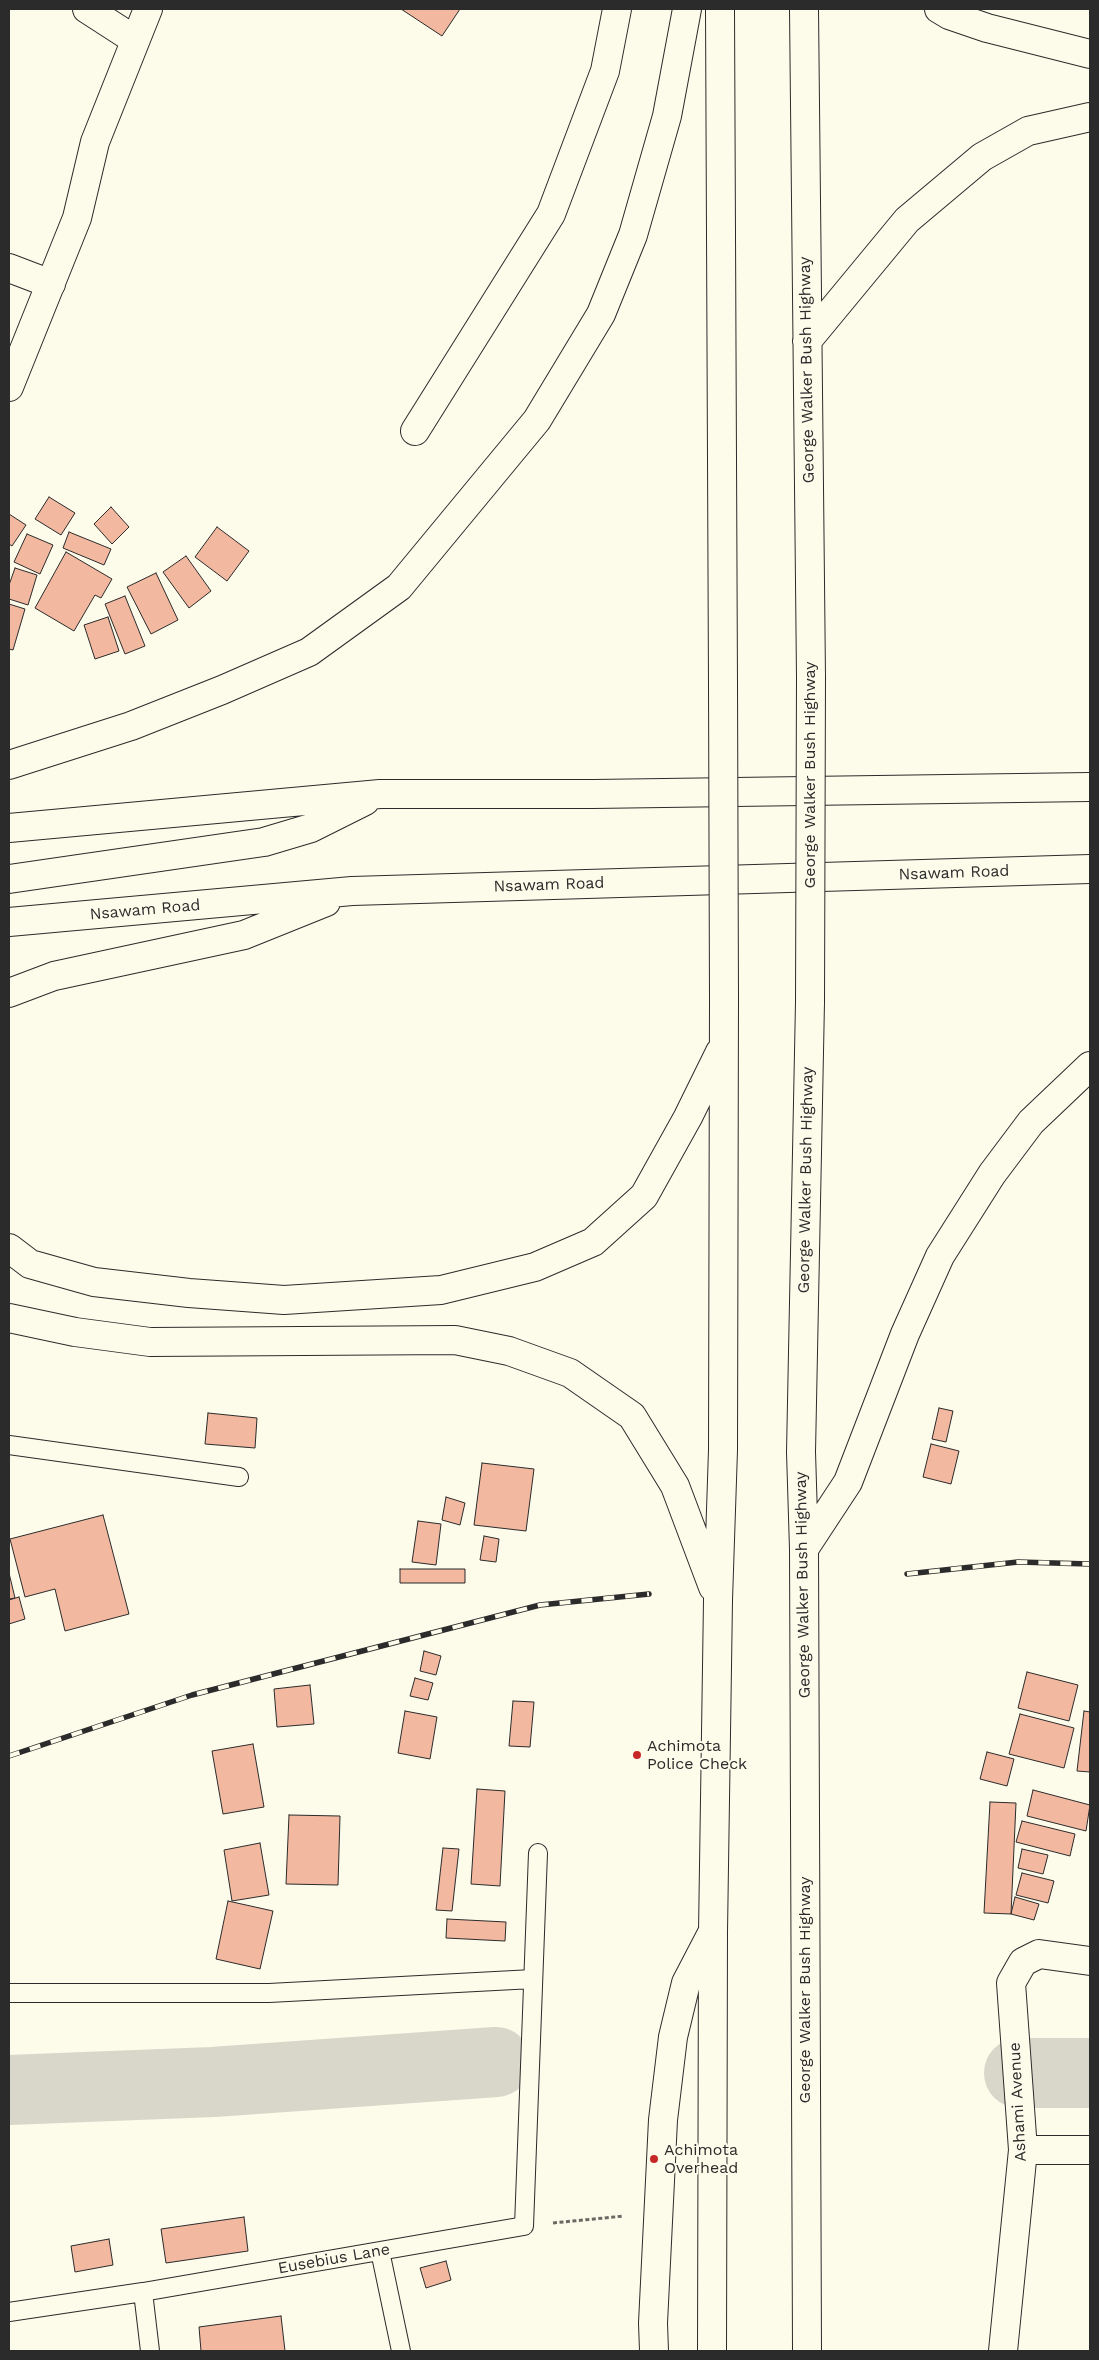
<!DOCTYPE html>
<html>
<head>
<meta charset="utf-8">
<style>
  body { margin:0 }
  #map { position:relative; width:1099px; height:2360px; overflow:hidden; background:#fdfbea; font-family:"Work Sans",sans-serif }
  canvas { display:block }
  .frame { position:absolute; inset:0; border:10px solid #2b2b2b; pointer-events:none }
</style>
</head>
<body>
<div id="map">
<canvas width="1099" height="2360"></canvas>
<div class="frame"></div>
</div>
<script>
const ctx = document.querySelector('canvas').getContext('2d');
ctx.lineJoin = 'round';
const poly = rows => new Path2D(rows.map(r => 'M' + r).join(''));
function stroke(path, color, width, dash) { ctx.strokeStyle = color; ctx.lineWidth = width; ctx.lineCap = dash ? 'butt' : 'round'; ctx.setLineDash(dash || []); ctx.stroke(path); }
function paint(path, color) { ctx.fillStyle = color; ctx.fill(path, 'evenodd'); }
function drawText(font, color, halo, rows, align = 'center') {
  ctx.font = font + ' "Work Sans",sans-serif'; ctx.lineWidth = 4; ctx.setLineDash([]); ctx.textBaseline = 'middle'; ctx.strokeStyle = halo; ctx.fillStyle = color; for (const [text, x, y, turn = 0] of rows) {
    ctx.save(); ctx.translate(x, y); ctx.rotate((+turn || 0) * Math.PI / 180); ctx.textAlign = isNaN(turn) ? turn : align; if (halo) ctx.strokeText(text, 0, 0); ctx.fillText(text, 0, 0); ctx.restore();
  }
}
const river = poly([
  [1019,2073,1090,2073],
  [9,2090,213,2082,496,2062]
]);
const building = poly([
  [401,9,460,9,442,36,401,9],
  [49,497,75,513,61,535,35,519,49,497],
  [111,507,129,527,112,544,94,524,111,507],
  [9,514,26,525,12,546,9,544,9,514],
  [217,527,249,551,227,581,195,557,217,527],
  [69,532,111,549,104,565,63,548,69,532],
  [27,534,53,545,40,574,14,562,27,534],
  [66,552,112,579,101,598,95,595,74,631,35,608,66,552],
  [186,556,211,591,189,608,163,572,186,556],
  [15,568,37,575,28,605,9,599,9,585,15,568],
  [156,573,178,620,151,634,127,587,156,573],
  [125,596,145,646,125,654,105,604,125,596],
  [9,604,25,609,13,650,9,649,9,604],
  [108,617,119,651,95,659,84,625,108,617],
  [939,1408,953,1411,946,1442,932,1439,939,1408],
  [208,1413,257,1418,255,1448,205,1444,208,1413],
  [931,1444,959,1451,951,1484,923,1477,931,1444],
  [482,1463,534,1469,526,1531,474,1525,482,1463],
  [446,1497,465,1503,460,1525,442,1520,446,1497],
  [103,1515,129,1614,65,1631,55,1589,25,1597,10,1539,103,1515],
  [418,1521,441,1524,436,1565,412,1562,418,1521],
  [484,1536,499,1539,496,1562,480,1560,484,1536],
  [400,1569,465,1569,465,1583,400,1583,400,1569],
  [9,1573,15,1598,9,1599,9,1573],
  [19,1597,25,1619,9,1624,9,1600,19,1597],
  [424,1651,441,1656,436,1675,420,1671,424,1651],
  [1027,1672,1078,1685,1069,1721,1018,1708,1027,1672],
  [415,1678,433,1683,428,1700,410,1696,415,1678],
  [310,1685,314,1724,277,1727,274,1689,310,1685],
  [513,1701,534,1702,530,1747,509,1746,513,1701],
  [405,1711,437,1717,430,1759,398,1753,405,1711],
  [1084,1711,1090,1712,1090,1772,1077,1771,1084,1711],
  [1020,1714,1074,1728,1064,1768,1009,1754,1020,1714],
  [253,1744,264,1807,223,1814,212,1751,253,1744],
  [987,1752,1014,1759,1007,1786,980,1779,987,1752],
  [477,1789,505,1791,500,1886,471,1884,477,1789],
  [1033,1790,1090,1805,1086,1831,1027,1816,1033,1790],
  [990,1802,1016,1803,1011,1914,984,1913,990,1802],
  [289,1815,340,1816,338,1885,286,1884,289,1815],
  [1022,1821,1075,1834,1070,1856,1016,1842,1022,1821],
  [260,1843,269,1895,232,1901,224,1850,260,1843],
  [443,1848,459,1849,452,1911,436,1910,443,1848],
  [1022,1849,1048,1855,1043,1874,1018,1868,1022,1849],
  [1022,1873,1054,1881,1048,1903,1016,1895,1022,1873],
  [1015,1897,1039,1904,1034,1920,1011,1914,1015,1897],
  [228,1901,273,1911,260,1969,216,1959,228,1901],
  [447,1919,506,1922,505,1941,446,1938,447,1919],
  [244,2217,248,2251,166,2263,161,2229,244,2217],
  [109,2239,113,2265,75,2272,71,2246,109,2239],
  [446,2261,451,2280,426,2288,420,2268,446,2261],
  [281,2316,285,2351,201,2351,199,2327,281,2316]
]);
const path = poly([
  [553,2223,624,2216]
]);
const service = poly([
  [9,1445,239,1477],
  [9,1993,269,1993,533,1979],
  [380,2251,401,2351],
  [143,2292,150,2351],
  [9,2312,143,2292,524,2226,538,1853]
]);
const minor = poly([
  [87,9,135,40],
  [9,268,51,284],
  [9,387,77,218,95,142,148,9],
  [415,431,551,214,605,71,617,9],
  [1023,2150,1090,2150],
  [1003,2351,1023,2150,1011,1983,1023,1962,1039,1954,1090,1961]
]);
const trunk = poly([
  [720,9,723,684],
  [804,9,811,677],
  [939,9,949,15,987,28,1090,54],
  [807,341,907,220,982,157,1028,131,1090,117],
  [9,765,131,726,222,690,309,652,399,587,537,420,601,314,633,235,667,116,687,9],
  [9,828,380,794,593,794,1090,787],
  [9,879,264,842,311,828,365,801],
  [9,922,352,891,1090,869],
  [9,993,54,976,244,935,326,902],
  [9,1248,30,1264,94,1282,189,1293,284,1300,441,1290,535,1267,593,1242,644,1196,688,1117,720,1052],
  [9,1318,75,1332,150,1342,455,1340,509,1351,570,1373,632,1416,675,1486,713,1587],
  [804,1549,848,1482,905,1334,940,1256,992,1174,1031,1122,1090,1066],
  [654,2351,653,2323,663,2120,673,2037,686,1983,711,1935],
  [712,2351,713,1932,718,1600,723,1450,724,998],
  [807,2351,804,1549,801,1452,810,1002]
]);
const rail = poly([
  [907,1574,1018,1562,1090,1564],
  [9,1756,192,1695,540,1605,649,1594]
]);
const trunkBridge = poly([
  [723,684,724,998],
  [810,1002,811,677]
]);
const markers = [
  [637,1755,5,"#c62828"],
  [654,2159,5,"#c62828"]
];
const streetNames = [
  ["George Walker Bush Highway",807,370,-91],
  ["George Walker Bush Highway",810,775,-90],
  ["Nsawam Road",954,873,-2],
  ["Nsawam Road",549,885,-2],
  ["Nsawam Road",145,910,-5],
  ["George Walker Bush Highway",806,1180,-89],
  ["George Walker Bush Highway",803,1585,-91],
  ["George Walker Bush Highway",805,1990,-90],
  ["Ashami Avenue",1018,2102,-93],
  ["Eusebius Lane",334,2259,-10]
];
const poiNames = [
  ["Achimota",647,1746],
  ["Police Check",647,1764],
  ["Achimota",664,2150],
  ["Overhead",664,2168]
];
stroke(river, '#d8d7c9', 70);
paint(building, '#f2b8a0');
stroke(building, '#2b2b2b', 1);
stroke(service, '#2b2b2b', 20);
stroke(minor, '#2b2b2b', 30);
stroke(trunk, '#2b2b2b', 30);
stroke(path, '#6a6964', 3, [4, 2.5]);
stroke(service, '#fdfbea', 18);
stroke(minor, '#fdfbea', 28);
stroke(trunk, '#fdfbea', 28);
stroke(rail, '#2b2b2b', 5.5);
stroke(rail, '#fdfbea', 4, [11]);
stroke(trunkBridge, '#2b2b2b', 30, []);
stroke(trunkBridge, '#fdfbea', 28);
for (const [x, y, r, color] of markers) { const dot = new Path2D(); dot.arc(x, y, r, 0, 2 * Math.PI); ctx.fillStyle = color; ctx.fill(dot); stroke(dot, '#fdfbea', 2); }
drawText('16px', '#2b2b2b', '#fdfbea', streetNames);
drawText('16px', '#2b2b2b', '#fdfbea', poiNames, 'left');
</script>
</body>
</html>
